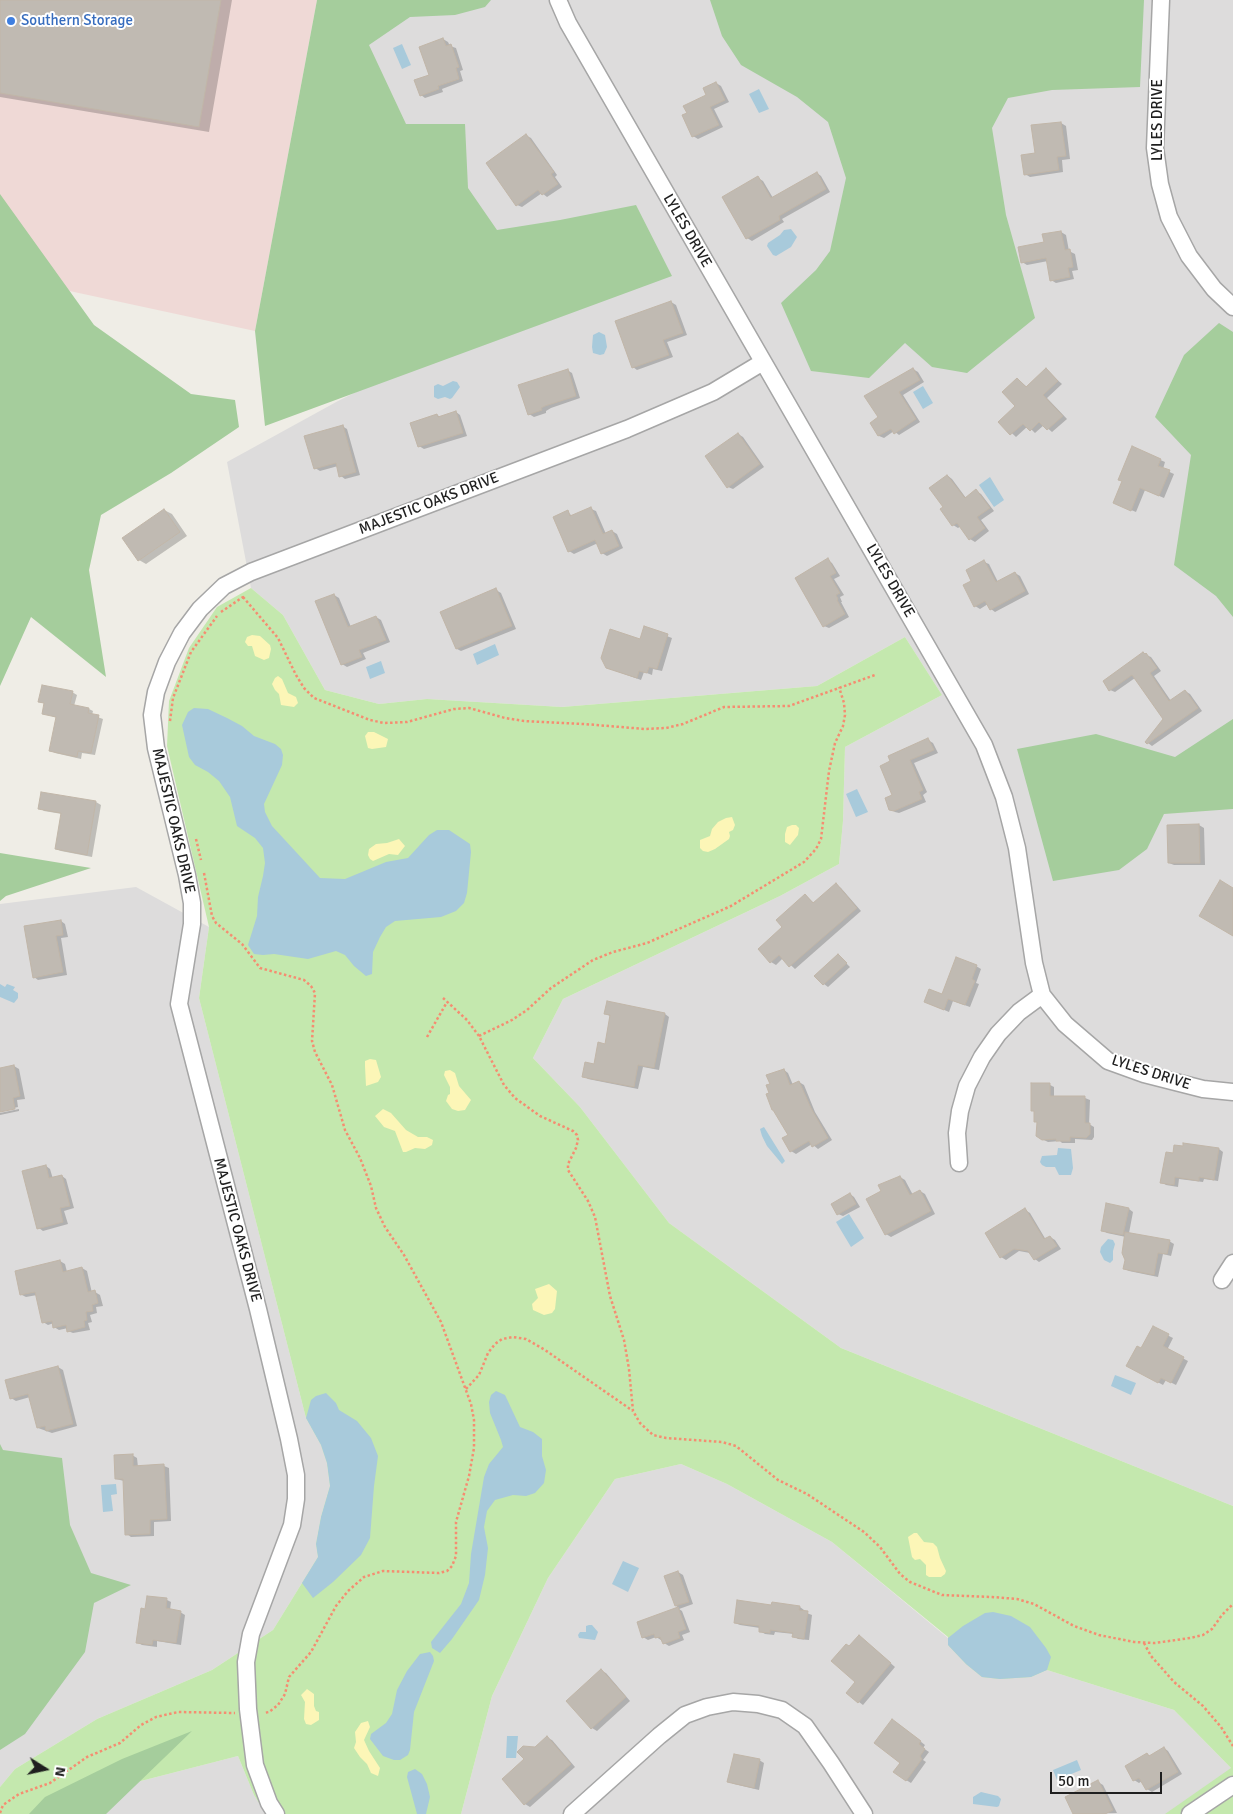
<!DOCTYPE html>
<html>
<head>
<meta charset="utf-8">
<style>
  body { margin:0 }
  #map { position:relative; width:1233px; height:1814px; overflow:hidden; background:#efede6; font-family:Signika,sans-serif }
  canvas { display:block }
  .north { position:absolute; left:20px; top:1744px; width:50px; height:50px; -webkit-text-stroke:4px #fff; paint-order:stroke; rotate:100deg; font-size:14px; font-weight:700; line-height:20px; text-align:center; color:#1f1f1f }
  .north::after { content:''; display:block; margin:auto; width:18px; height:22px; background:#1f1f1f; clip-path:polygon(50% 0,100% 100%,50% 72%,0 100%) }
  .scale { position:absolute; left:1050px; top:1772px; width:112px; height:22px; box-sizing:border-box; border:2px solid #1f1f1f; border-top:0; padding-left:6px; font-size:15px; line-height:18px; white-space:nowrap; color:#1f1f1f; -webkit-text-stroke:4px #fff; paint-order:stroke }
</style>
</head>
<body>
<div id="map">
<canvas width="1233" height="1814"></canvas>
<div class="north">N</div>
<div class="scale">50 m</div>
</div>
<script>
const ctx = document.querySelector('canvas').getContext('2d');
ctx.lineJoin = 'round';
function paint(path, color) { ctx.fillStyle = color; ctx.fill(path, 'evenodd'); }
const poly = rows => new Path2D(rows.map(r => 'M' + r).join(''));
function stroke(path, color, width, dash) { ctx.strokeStyle = color; ctx.lineWidth = width; ctx.lineCap = dash ? 'butt' : 'round'; ctx.setLineDash(dash || []); ctx.stroke(path); }
function drawText(font, color, halo, rows, align = 'center') {
  ctx.font = font + ' Signika,sans-serif'; ctx.lineWidth = 4; ctx.setLineDash([]); ctx.textBaseline = 'middle'; ctx.strokeStyle = halo; ctx.fillStyle = color; for (const [text, x, y, turn = 0] of rows) {
    ctx.save(); ctx.translate(x, y); ctx.rotate((+turn || 0) * Math.PI / 180); ctx.textAlign = isNaN(turn) ? turn : align; if (halo) ctx.strokeText(text, 0, 0); ctx.fillText(text, 0, 0); ctx.restore();
  }
}
const residential = poly([
  [357,0,1233,0,1233,1506,841,1348,669,1223,580,1107,533,1058,563,999,780,896,839,864,843,821,845,747,942,695,905,637,817,686,562,707,427,699,379,704,325,690,283,615,251,588,227,462,338,401,466,337,342,98],
  [136,887,209,927,199,998,306,1418,321,1445,327,1463,330,1486,321,1517,316,1544,318,1557,273,1630,212,1670,97,1719,15,1769,0,1787,0,904],
  [681,1464,727,1484,832,1542,948,1638,948,1645,1031,1677,1047,1670,1174,1710,1231,1768,1208,1814,461,1814,492,1696,548,1578,615,1479],
  [238,1756,254,1795,266,1814,72,1814,102,1791]
]);
const commercial = poly([
  [0,0,317,0,255,331,0,276]
]);
const grass = poly([
  [251,588,283,615,325,690,379,704,427,699,562,707,817,686,905,637,942,695,845,747,843,821,839,864,780,896,563,999,533,1058,580,1107,669,1223,841,1348,1233,1506,1233,1814,1165,1814,1231,1768,1174,1710,1047,1670,1031,1677,1000,1679,982,1677,966,1664,948,1645,948,1637,832,1542,727,1484,681,1464,615,1479,548,1578,492,1696,461,1814,266,1814,254,1795,238,1756,102,1791,72,1814,0,1814,0,1787,15,1769,97,1719,212,1670,273,1630,318,1557,316,1544,321,1517,330,1486,327,1463,321,1445,306,1418,199,998,209,927,167,746,169,701,189,648,217,607]
]);
const forest = poly([
  [317,0,491,0,485,7,455,15,410,17,369,45,406,124,465,124,468,188,497,230,560,220,636,205,672,276,265,426,255,331],
  [710,0,1144,0,1140,87,1052,90,1008,98,992,128,1006,215,1035,318,967,373,932,367,905,343,869,378,811,371,781,303,816,270,830,251,846,178,828,122,797,97,741,65,722,36],
  [0,194,94,325,191,394,235,400,239,427,171,473,101,515,89,570,106,677,31,617,0,686],
  [1219,323,1233,332,1233,617,1216,596,1174,565,1191,455,1155,417,1184,355],
  [1233,719,1233,809,1164,814,1147,849,1119,870,1053,881,1017,749,1096,734,1175,757],
  [0,853,91,868,6,896,0,901],
  [0,1444,3,1450,62,1458,70,1525,91,1573,131,1585,94,1603,85,1652,25,1734,0,1750],
  [192,1731,106,1814,29,1814,45,1797,122,1759]
]);
const sand = poly([
  [252,635,260,636,270,645,271,649,269,658,264,660,255,656,252,646,248,646,245,642,247,637],
  [278,676,282,679,288,693,296,697,298,703,294,707,281,705,279,694,275,690,272,684,275,678],
  [368,732,374,732,388,739,386,747,372,749,368,748,365,736],
  [732,817,735,825,733,830,729,832,730,836,729,839,715,849,708,852,703,851,700,848,700,840,710,836,712,829,718,822,726,818],
  [792,825,796,825,799,828,798,835,790,845,785,842,785,834,787,827],
  [399,839,405,846,398,855,389,854,373,861,370,859,368,855,369,849,376,844,387,843],
  [370,1059,376,1060,381,1077,378,1082,366,1086,365,1066,365,1061],
  [450,1070,455,1073,459,1086,471,1100,465,1110,458,1111,452,1109,446,1101,448,1095,450,1094,450,1087,444,1075,445,1071],
  [383,1109,391,1113,406,1130,418,1137,427,1137,433,1140,432,1145,425,1149,415,1148,406,1152,403,1152,395,1131,384,1127,375,1116],
  [549,1284,557,1291,555,1309,552,1313,544,1315,533,1310,532,1304,538,1298,535,1289],
  [914,1533,917,1533,924,1542,933,1543,937,1547,940,1558,946,1571,945,1574,941,1577,929,1577,926,1575,926,1565,920,1559,915,1560,912,1557,908,1537],
  [307,1689,314,1694,314,1706,316,1711,319,1712,319,1720,311,1725,306,1724,304,1719,305,1702,301,1695],
  [368,1721,370,1727,364,1740,369,1751,380,1768,378,1776,371,1773,367,1764,360,1757,354,1748,356,1742,355,1732,361,1723]
]);
const water = poly([
  [402,44,411,65,402,69,393,48],
  [759,89,769,109,759,113,749,94],
  [791,229,797,237,791,247,776,256,773,255,767,246,768,243,780,235,784,230],
  [599,332,605,335,607,347,604,354,600,355,593,353,592,347,593,335],
  [453,381,457,382,460,387,452,398,450,399,445,397,438,399,434,397,434,386,438,384,443,386],
  [923,386,933,403,923,409,913,392],
  [990,477,1004,500,994,507,979,485],
  [495,644,499,655,477,665,473,654],
  [381,661,385,673,370,679,366,667],
  [194,708,208,709,227,718,242,726,254,736,275,744,281,749,283,755,282,765,264,804,265,812,272,826,320,878,345,879,386,862,408,858,429,835,437,830,449,830,470,844,471,852,467,893,464,903,456,911,441,917,395,921,386,927,380,937,373,952,372,974,366,976,354,966,345,955,336,951,308,959,274,954,263,955,254,954,248,945,257,916,258,897,263,876,265,863,263,848,255,838,237,826,230,797,219,781,208,772,195,765,189,757,182,725,188,712],
  [857,789,868,812,856,817,846,794],
  [0,984,5,987,7,984,15,987,13,990,18,993,18,998,14,1003,0,997],
  [764,1127,782,1156,785,1161,782,1164,767,1146,762,1136,760,1129],
  [1058,1148,1071,1149,1073,1168,1071,1175,1059,1175,1055,1167,1046,1167,1042,1165,1040,1162,1042,1156,1057,1155],
  [849,1214,864,1238,851,1247,836,1222],
  [1108,1239,1113,1240,1115,1244,1113,1251,1113,1260,1110,1263,1104,1260,1100,1252,1101,1247],
  [1115,1375,1136,1383,1131,1395,1111,1386],
  [496,1391,505,1395,520,1427,533,1432,542,1439,542,1456,546,1470,544,1483,535,1493,526,1496,513,1495,495,1500,487,1511,484,1527,488,1548,485,1575,479,1600,452,1639,440,1653,432,1648,431,1642,461,1604,469,1583,471,1554,484,1477,489,1464,503,1447,501,1440,490,1413,489,1402,491,1395],
  [326,1393,336,1403,339,1410,357,1421,371,1438,378,1456,374,1486,370,1538,361,1555,333,1582,313,1598,302,1583,318,1557,316,1544,321,1517,330,1486,327,1463,321,1445,306,1418,311,1400,316,1396],
  [116,1484,117,1494,111,1495,113,1511,103,1512,101,1485],
  [623,1561,639,1568,628,1592,612,1584],
  [993,1612,1011,1616,1030,1627,1046,1648,1051,1657,1047,1670,1031,1677,1000,1679,982,1677,966,1664,948,1645,948,1638,963,1626,985,1613],
  [589,1625,592,1625,598,1632,595,1640,579,1638,578,1635,580,1632,586,1632,586,1626],
  [430,1652,433,1656,434,1661,414,1712,410,1750,408,1755,400,1760,394,1760,383,1756,370,1739,371,1734,386,1723,392,1714,397,1690,407,1671,420,1654],
  [507,1736,518,1736,516,1758,506,1758],
  [1077,1760,1081,1770,1057,1780,1053,1770],
  [415,1769,422,1774,427,1784,430,1797,426,1814,417,1814,407,1777,408,1772],
  [981,1792,998,1796,1001,1799,999,1806,997,1807,973,1804,973,1797]
]);
const shadow = poly([
  [0,0,232,0,209,132,0,97],
  [443,39,448,42,450,46,456,48,463,70,460,71,463,81,442,89,443,92,425,98,421,95,430,76],
  [716,83,721,86,729,102,714,109,723,127,698,139,693,136,688,114,708,95],
  [1061,123,1066,126,1070,159,1062,160,1063,172,1030,177,1025,174,1036,155],
  [527,136,531,138,557,175,555,177,562,187,547,197,542,193,522,207,517,205],
  [817,173,821,176,830,192,782,219,784,222,752,241,747,238,724,198,758,178,763,181,773,198],
  [1061,232,1066,235,1069,251,1075,254,1078,270,1072,271,1074,279,1056,283,1051,280,1048,261,1027,265,1022,262],
  [671,302,676,305,687,335,667,342,673,357,637,370,633,367],
  [913,369,918,372,924,382,903,395,920,422,899,435,894,431,884,438,879,436,871,423,879,418],
  [567,370,572,373,580,398,551,408,546,411,546,413,534,417,529,414],
  [1046,370,1062,384,1047,398,1067,419,1052,432,1044,425,1035,433,1028,426,1016,437,1000,422,1017,406,1018,379,1027,387],
  [456,412,460,415,467,436,424,449,419,446,437,415,441,417],
  [342,426,347,429,360,475,345,479,341,476,338,466,320,471,315,468],
  [738,434,743,437,764,467,733,489,728,487],
  [1133,448,1165,462,1163,469,1174,474,1164,498,1145,490,1136,512,1119,505,1123,481],
  [948,476,952,479,966,498,976,491,981,494,994,511,981,520,989,531,975,542,970,539,961,526,958,528,953,525,944,508],
  [591,509,596,511,606,534,612,531,617,534,623,548,607,556,602,553,598,543,574,554,569,551,568,512,573,517],
  [164,510,172,514,187,536,146,564,139,560],
  [828,560,832,563,840,576,834,579,844,595,840,597,842,602,841,602,849,617,829,628,824,626],
  [984,562,989,564,998,582,1015,573,1020,576,1029,594,995,612,991,609,988,604,980,609,975,606,973,581],
  [496,590,501,593,516,629,461,651,457,649],
  [334,595,339,598,351,627,376,617,381,620,390,642,363,653,366,659,347,667,342,664],
  [645,628,672,638,662,671,653,669,652,675,644,672,641,680,607,668,641,640],
  [1146,655,1151,657,1161,671,1154,676,1171,701,1185,691,1190,694,1202,711,1152,746,1148,743,1164,719,1135,678,1115,692,1110,690],
  [72,692,77,695,74,706,89,709,93,711,92,715,103,719,95,755,82,753,81,759,55,753,51,751,57,718,44,713,45,704,40,701],
  [928,740,933,743,938,753,914,763,927,792,923,795,926,802,899,813,895,812,890,809,894,795,881,767],
  [42,793,96,802,101,805,92,857,61,851,56,849,62,814,44,811,40,808],
  [1199,825,1204,828,1205,865,1174,865,1169,863,1168,826],
  [836,885,841,888,861,911,795,969,783,958,776,965,771,962,784,927,806,896,815,904],
  [61,921,65,924,68,937,61,938,67,975,38,980,34,977],
  [838,955,850,967,828,987,824,984],
  [976,966,981,969,976,983,979,984,970,1007,953,1001,949,1012,930,1004,943,996],
  [606,1014,665,1014,669,1017,659,1070,643,1067,638,1089,588,1079,584,1076,595,1065,606,1045,610,1016],
  [14,1066,19,1069,25,1099,17,1100,18,1107,0,1111,0,1069],
  [784,1070,788,1073,793,1085,799,1082,804,1085,815,1112,832,1140,818,1149,812,1144,796,1154,791,1151,790,1135,771,1094,771,1084],
  [1050,1085,1054,1087,1054,1097,1085,1098,1090,1100,1089,1124,1094,1127,1094,1137,1092,1140,1075,1139,1075,1143,1062,1143,1060,1141,1048,1142,1042,1139,1038,1123,1035,1121,1035,1112,1032,1110],
  [19,1109,19,1111,0,1115,0,1113],
  [1219,1149,1223,1152,1218,1181,1204,1179,1203,1182,1179,1179,1178,1187,1166,1185,1162,1182,1174,1155],
  [46,1166,50,1169,53,1179,62,1176,66,1179,74,1208,64,1211,68,1224,43,1231,39,1228],
  [900,1177,905,1180,913,1195,920,1191,925,1194,935,1214,891,1237,886,1234,883,1192],
  [850,1194,854,1197,860,1207,843,1216,838,1214],
  [1129,1209,1133,1212,1129,1233,1169,1241,1174,1244,1171,1256,1163,1254,1158,1277,1129,1271,1125,1269,1126,1260,1126,1237,1107,1233,1102,1230],
  [1025,1210,1030,1213,1046,1240,1050,1237,1055,1240,1061,1249,1039,1262,1035,1259,1030,1253,1019,1251,1006,1260,1001,1257],
  [60,1261,65,1264,67,1272,82,1268,87,1271,92,1293,95,1292,100,1295,103,1306,96,1307,97,1313,90,1315,92,1322,88,1323,90,1330,73,1333,68,1331,68,1328,59,1330,54,1327,54,1323,48,1325,43,1322,37,1295,26,1297,22,1295,16,1272],
  [1153,1328,1173,1338,1167,1350,1188,1361,1176,1385,1166,1380,1163,1385,1128,1366,1142,1350],
  [58,1367,63,1370,77,1426,52,1433,38,1428,30,1397,16,1401,11,1398],
  [132,1455,137,1458,138,1467,164,1466,169,1468,171,1521,154,1522,154,1536,131,1537,127,1534,124,1481,116,1479],
  [678,1572,683,1575,693,1604,679,1609,682,1611,690,1632,682,1635,684,1640,669,1646,664,1643,663,1640,661,1640,656,1637,648,1640,643,1637,638,1622,679,1608,676,1606],
  [167,1600,171,1602,170,1610,180,1612,185,1615,181,1645,157,1641,157,1647,142,1645,137,1642,146,1610],
  [773,1603,800,1607,804,1610,804,1612,812,1615,809,1640,798,1639,794,1636,794,1634,775,1632,774,1635,765,1634,760,1631,760,1628,740,1625,735,1623,772,1606],
  [863,1639,895,1667,863,1705,859,1702,857,1682],
  [601,1671,606,1673,630,1701,597,1731,592,1728,568,1701],
  [897,1723,925,1745,923,1748,929,1752,923,1760,926,1762,911,1783,906,1780,902,1762],
  [547,1738,552,1740,575,1767,530,1807,525,1804,526,1760,535,1748],
  [1164,1748,1168,1751,1182,1774,1152,1792,1147,1789,1142,1781,1139,1783,1134,1780,1147,1754,1150,1756],
  [759,1760,764,1763,759,1790,734,1784,729,1782],
  [1098,1782,1103,1785,1117,1813,1075,1814]
]);
const building = poly([
  [0,0,221,0,199,127,0,93,0,0],
  [443,38,446,46,451,44,459,67,456,68,459,79,438,86,439,89,420,96,414,80,429,75,419,47,443,38],
  [716,82,725,100,710,107,719,125,692,137,682,115,687,113,683,106,706,95,703,88,716,82],
  [1061,122,1066,156,1057,157,1059,170,1024,175,1021,155,1035,153,1031,125,1061,122],
  [526,134,554,172,551,174,558,184,542,195,538,190,516,206,486,163,526,134],
  [817,172,826,189,779,216,780,220,746,239,722,197,758,176,771,198,817,172],
  [1061,231,1065,250,1070,249,1073,267,1068,268,1070,277,1050,281,1046,258,1021,263,1018,247,1044,242,1042,234,1061,231],
  [671,301,683,333,663,340,669,355,632,368,615,321,671,301],
  [913,368,920,380,899,392,916,419,894,434,891,429,878,436,870,423,878,417,864,396,913,368],
  [1046,368,1058,381,1043,395,1063,416,1047,430,1039,422,1030,431,1023,424,1010,435,998,422,1015,406,1002,392,1017,378,1026,387,1046,368],
  [568,369,576,396,545,406,541,408,542,410,528,415,518,385,568,369],
  [456,411,463,433,418,447,410,423,437,414,438,417,456,411],
  [343,425,356,472,339,477,336,463,314,469,304,436,343,425],
  [738,433,760,464,727,488,705,456,738,433],
  [1132,446,1161,459,1158,466,1170,470,1159,496,1140,488,1131,511,1113,503,1122,481,1118,480,1132,446],
  [947,475,965,498,976,489,990,508,977,517,985,528,969,540,957,523,952,526,940,509,943,507,929,488,947,475],
  [591,507,603,534,612,530,619,546,601,554,595,540,568,552,553,517,568,510,570,516,591,507],
  [164,509,180,532,138,561,122,538,164,509],
  [828,558,836,573,830,576,840,593,836,595,838,599,837,600,845,614,823,627,795,578,828,558],
  [984,560,996,582,1015,572,1025,591,990,610,985,601,974,607,963,585,971,581,966,570,984,560],
  [496,588,512,626,456,649,440,612,496,588],
  [334,594,348,627,376,616,386,640,359,650,362,657,341,665,315,601,334,594],
  [644,626,668,634,657,669,649,667,647,673,639,671,637,678,606,668,601,658,610,629,640,639,644,626],
  [1143,652,1145,654,1146,653,1157,668,1150,673,1169,701,1185,690,1198,708,1147,744,1145,742,1163,719,1132,675,1109,691,1103,681,1143,652],
  [42,685,73,691,70,704,89,708,88,713,99,715,91,753,78,751,77,757,49,751,56,717,42,714,44,703,38,702,42,685],
  [928,738,934,750,910,760,923,790,919,792,922,799,894,811,889,810,885,798,892,795,880,766,890,761,888,756,928,738],
  [41,792,96,801,87,855,55,849,61,813,38,809,41,792],
  [1199,824,1200,863,1168,863,1167,825,1199,824],
  [1220,880,1233,888,1233,936,1199,916,1220,880],
  [836,883,857,908,789,967,779,955,770,963,758,949,782,927,776,920,805,894,813,903,836,883],
  [61,920,63,935,56,936,63,972,33,978,24,926,61,920],
  [838,954,847,963,823,985,814,976,838,954],
  [956,957,977,965,972,979,975,981,965,1005,948,999,944,1010,924,1002,929,989,942,994,956,957],
  [607,1001,665,1013,654,1068,638,1065,634,1087,582,1077,585,1062,594,1064,598,1042,605,1044,610,1015,604,1014,607,1001],
  [14,1065,20,1096,13,1098,15,1109,0,1112,0,1068,14,1065],
  [784,1069,790,1085,799,1081,811,1108,828,1138,812,1147,809,1141,790,1152,782,1138,788,1135,773,1110,772,1110,766,1094,769,1093,766,1085,770,1084,766,1075,784,1069],
  [1031,1083,1050,1083,1050,1096,1085,1096,1085,1123,1090,1123,1090,1134,1086,1138,1070,1137,1070,1141,1056,1141,1056,1139,1042,1140,1036,1136,1037,1122,1034,1122,1034,1111,1031,1111,1031,1083],
  [1183,1143,1219,1148,1214,1180,1199,1177,1199,1181,1175,1177,1174,1185,1160,1183,1166,1152,1173,1153,1174,1145,1183,1146,1183,1143],
  [46,1165,49,1178,62,1175,70,1206,60,1208,63,1222,37,1229,22,1171,46,1165],
  [900,1176,910,1195,920,1190,931,1211,885,1235,866,1199,881,1191,878,1185,900,1176],
  [850,1193,856,1204,837,1215,831,1204,850,1193],
  [1106,1203,1129,1208,1123,1235,1101,1231,1106,1203],
  [1025,1208,1044,1239,1050,1236,1057,1246,1034,1260,1028,1251,1014,1249,1000,1258,985,1233,1025,1208],
  [1125,1232,1170,1240,1167,1254,1158,1253,1154,1275,1123,1269,1125,1260,1122,1253,1125,1232],
  [60,1260,63,1272,82,1267,88,1292,95,1290,98,1303,92,1305,93,1311,86,1312,87,1320,84,1321,85,1327,67,1332,66,1325,53,1328,52,1321,42,1323,35,1292,20,1295,15,1271,60,1260],
  [1153,1326,1169,1334,1163,1346,1184,1357,1171,1383,1161,1378,1158,1383,1126,1366,1137,1346,1141,1348,1153,1326],
  [58,1366,73,1424,46,1431,45,1426,37,1428,28,1394,10,1399,5,1380,58,1366],
  [133,1454,133,1466,164,1464,167,1519,150,1520,150,1534,125,1535,123,1479,115,1479,114,1455,133,1454],
  [678,1571,689,1602,675,1606,664,1576,678,1571],
  [147,1596,167,1598,166,1608,181,1611,176,1643,153,1640,152,1645,136,1643,141,1608,145,1609,147,1596],
  [737,1600,771,1605,772,1602,800,1606,799,1610,808,1611,804,1639,792,1637,793,1633,770,1630,770,1633,759,1632,759,1626,734,1623,737,1600],
  [678,1607,686,1629,678,1632,680,1638,663,1644,660,1637,655,1638,654,1634,642,1638,637,1622,678,1607],
  [859,1635,891,1663,858,1703,846,1693,855,1682,831,1661,846,1644,849,1646,859,1635],
  [601,1669,626,1697,591,1729,566,1701,601,1669],
  [892,1719,921,1741,919,1744,925,1749,920,1756,922,1759,906,1781,893,1772,900,1763,874,1743,892,1719],
  [547,1736,571,1764,524,1805,502,1779,524,1759,517,1752,523,1746,535,1747,547,1736],
  [1164,1747,1178,1772,1146,1790,1139,1778,1133,1781,1125,1766,1147,1753,1149,1756,1164,1747],
  [734,1754,760,1759,754,1788,727,1782,734,1754],
  [1098,1780,1113,1810,1105,1814,1073,1814,1065,1797,1098,1780]
]);
const path = poly([
  [243,597,278,638,296,675,304,688,314,698,370,720,384,723,407,722,454,709,469,708,505,718,524,721,584,724,645,729,666,728,683,724,724,707,789,706,875,675],
  [221,612,243,597,242,595],
  [170,721,173,698,191,652,217,616],
  [196,839,201,860],
  [204,873,212,916,216,923,242,944,260,968,304,980,311,986,315,993,312,1041,315,1052,332,1085,345,1130,360,1158,371,1186,376,1208,385,1227,404,1255,441,1322,471,1404,474,1420,474,1448,469,1476,456,1522,456,1556,452,1566,447,1571,439,1573,383,1571,364,1577,348,1591,336,1606,311,1652,289,1677,285,1694,278,1705,269,1712,264,1713],
  [443,998,467,1020,479,1036,504,1085,515,1098,540,1116,573,1131,577,1135,578,1140,576,1148,568,1164,568,1170,588,1201,595,1217,610,1296,624,1340,629,1369,633,1411,640,1423,653,1435,666,1438,722,1442,736,1446,778,1480,807,1494,864,1532,880,1547,900,1574,910,1582,942,1595,992,1597,1017,1599,1034,1604,1074,1626,1099,1635,1134,1642,1155,1643,1190,1638,1203,1635,1212,1629,1222,1615,1233,1604],
  [479,1036,512,1020,527,1010,551,988,593,960,613,952,647,943,731,906,804,862,816,849,821,839,829,771,835,743,843,726,845,715,844,703,839,687],
  [427,1037,447,1002],
  [466,1389,479,1375,488,1353,495,1344,502,1339,513,1337,526,1339,545,1350,633,1411],
  [1144,1643,1151,1656,1174,1682,1203,1706,1221,1727,1233,1746],
  [0,1813,3,1805,19,1794,50,1783,87,1757,120,1743,141,1725,156,1717,178,1712,235,1713]
]);
const street = poly([
  [558,0,568,23,984,745,1004,797,1017,848,1034,963,1042,995,1065,1024,1108,1061,1144,1074,1203,1089,1233,1092],
  [1161,0,1155,148,1160,184,1169,217,1189,256,1214,289,1233,307],
  [959,1163,957,1133,960,1111,967,1086,982,1057,998,1034,1019,1012,1042,995],
  [1222,1280,1233,1263],
  [276,1814,269,1803,255,1765,248,1709,246,1662,251,1634,292,1525,296,1499,296,1475,289,1439,258,1309,179,1004,192,924,192,903,187,875,156,748,152,715,156,692,167,662,182,633,200,609,224,586,251,572,627,429,713,392,763,362],
  [572,1814,659,1736,685,1715,707,1707,733,1702,758,1704,782,1710,805,1726,831,1763,864,1814],
  [1190,1814,1233,1785]
]);
const markers = [
  [11,21,5,"#3f7fe0"]
];
const shopNames = [
  ["Southern Storage",21,21]
];
const streetNames = [
  ["LYLES DRIVE",1158,120,-90],
  ["LYLES DRIVE",687,231,60],
  ["MAJESTIC OAKS DRIVE",429,504,-21],
  ["LYLES DRIVE",890,581,60],
  ["MAJESTIC OAKS DRIVE",173,821,77],
  ["LYLES DRIVE",1151,1073,18],
  ["MAJESTIC OAKS DRIVE",237,1230,75]
];
paint(residential, '#dddcdc');
paint(commercial, '#efd9d6');
paint(grass, '#c4e8ae');
paint(forest, '#a5cd9c');
paint(sand, '#fcf6b7');
paint(water, '#a8cadb');
paint(shadow, '#0003');
paint(building, '#c0bab2');
stroke(building, '#c1b6a8', 1);
stroke(street, '#a6a6a6', 19);
stroke(path, '#f58d71', 2.5, [2.5, 2.5]);
stroke(street, '#fff', 16);
for (const [x, y, r, color] of markers) { const dot = new Path2D(); dot.arc(x, y, r, 0, 2 * Math.PI); ctx.fillStyle = color; ctx.fill(dot); stroke(dot, '#fff', 2); }
drawText('15px', '#366cbe', '#fff', shopNames, 'left');
drawText('15px', '#1f1f1f', '#fff', streetNames);
</script>
</body>
</html>
